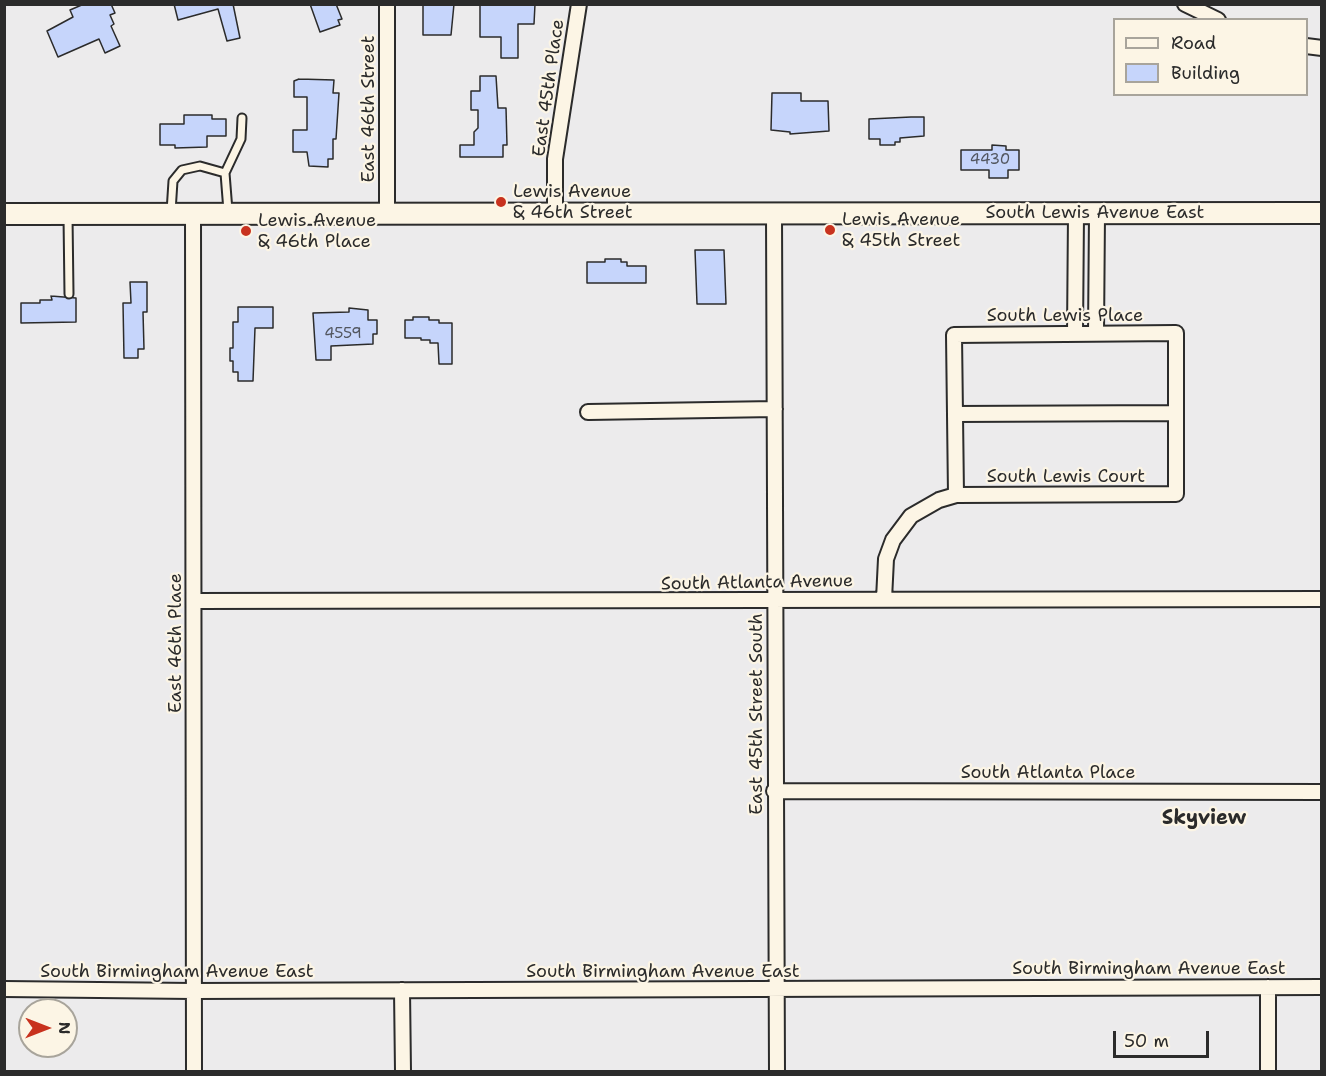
<!DOCTYPE html>
<html>
<head>
<meta charset="utf-8">
<style>
  body { margin:0 }
  #map { position:relative; width:1326px; height:1076px; overflow:hidden; background:#ecebec; font-family:"Shantell Sans",sans-serif }
  canvas { display:block }
  .frame { position:absolute; inset:0; border:6px solid #2b2b2b; pointer-events:none }
  .legend { position:absolute; left:1113px; top:18px; width:195px; height:78px; box-sizing:border-box; background:#fcf5e5; border:2px solid #a8a49b; margin:0; padding:8px 10px; list-style:none; font-size:18px; color:#2b2b2b }
  .legend li { display:flex; align-items:center; gap:12px; height:30px }
  .legend b { width:30px; border:2px solid #a8a49b }
  .north { position:absolute; left:18px; top:998px; width:60px; height:60px; box-sizing:border-box; background:#fcf5e5; border:2px solid #a8a49b; border-radius:50%; rotate:90deg; font-size:16px; font-weight:700; line-height:24px; text-align:center; color:#2b2b2b }
  .north::after { content:''; display:block; margin:auto; width:21px; height:27px; background:#c8321e; clip-path:polygon(50% 0,100% 100%,50% 72%,0 100%) }
  .scale { position:absolute; left:1113px; top:1031px; width:96px; height:27px; box-sizing:border-box; border:3px solid #2b2b2b; border-top:0; padding-left:8px; font-size:18px; line-height:21px; white-space:nowrap; color:#2b2b2b; -webkit-text-stroke:4px #fcf5e5; paint-order:stroke }
</style>
</head>
<body>
<div id="map">
<canvas width="1326" height="1076"></canvas>
<div class="frame"></div>
<ul class="legend">
<li><b style="height:8px;background:#fcf5e5"></b>Road</li>
<li><b style="height:16px;background:#c6d5fb"></b>Building</li>
</ul>
<div class="north">N</div>
<div class="scale">50 m</div>
</div>
<script>
const ctx = document.querySelector('canvas').getContext('2d');
ctx.lineJoin = 'round';
function paint(path, color) { ctx.fillStyle = color; ctx.fill(path, 'evenodd'); }
const poly = rows => new Path2D(rows.map(r => 'M' + r).join(''));
function stroke(path, color, width, dash) { ctx.strokeStyle = color; ctx.lineWidth = width; ctx.lineCap = dash ? 'butt' : 'round'; ctx.setLineDash(dash || []); ctx.stroke(path); }
function drawText(font, color, halo, rows, align = 'center') {
  ctx.font = font + ' "Shantell Sans",sans-serif'; ctx.lineWidth = 4.5; ctx.setLineDash([]); ctx.textBaseline = 'middle'; ctx.strokeStyle = halo; ctx.fillStyle = color; for (const [text, x, y, turn = 0] of rows) {
    ctx.save(); ctx.translate(x, y); ctx.rotate((+turn || 0) * Math.PI / 180); ctx.textAlign = isNaN(turn) ? turn : align; if (halo) ctx.strokeText(text, 0, 0); ctx.fillText(text, 0, 0); ctx.restore();
  }
}
const building = poly([
  [84,4,111,4,115,13,110,15,114,24,111,26,120,46,105,53,99,39,58,57,47,31,73,17,70,10,84,4],
  [174,4,233,4,240,38,227,41,218,9,178,20,174,4],
  [310,4,336,4,342,19,338,20,340,25,320,32,310,4],
  [423,4,454,4,451,35,423,35,423,4],
  [480,4,535,4,534,24,518,24,518,58,501,58,501,37,480,37,480,4],
  [480,76,496,76,498,108,506,108,507,145,503,145,503,157,460,157,460,145,474,145,474,132,478,128,478,110,471,110,471,91,480,91,480,76],
  [299,79,334,80,333,93,339,93,336,139,333,139,333,159,328,159,328,167,309,166,307,152,293,152,293,130,307,130,307,97,294,97,294,81,299,79],
  [772,93,801,93,801,101,828,101,829,131,790,134,790,132,771,130,772,93],
  [184,115,212,115,212,119,226,119,226,136,207,136,207,147,175,148,175,145,160,145,160,124,184,124,184,115],
  [911,117,924,117,924,136,900,138,900,142,895,142,895,145,880,145,880,139,869,139,869,119,911,117],
  [992,145,1006,146,1006,150,1019,150,1019,170,1008,170,1008,178,989,178,989,170,961,170,961,150,992,150,992,145],
  [695,250,724,250,726,304,697,304,695,250],
  [605,259,621,259,621,262,627,262,627,266,646,266,646,283,587,283,587,262,605,262,605,259],
  [130,282,147,282,147,312,143,312,144,349,138,349,138,358,124,358,123,303,131,303,130,282],
  [51,296,76,298,76,322,21,323,21,303,40,303,40,300,52,300,51,296],
  [238,307,273,307,273,328,255,328,253,381,238,381,238,372,233,372,233,361,230,361,230,348,233,348,233,322,238,322,238,307],
  [349,308,368,310,368,320,377,320,377,334,373,334,373,344,331,346,331,360,316,360,313,313,349,312,349,308],
  [413,317,429,317,429,320,439,320,439,323,452,323,452,364,439,364,438,343,430,343,430,340,421,340,421,338,405,338,405,320,413,320,413,317]
]);
const service = poly([
  [228,211,225,173,241,139,242,118],
  [171,212,173,181,182,170,200,166,225,173],
  [68,216,69,294]
]);
const minor = poly([
  [1185,4,1218,20],
  [1306,46,1322,48],
  [555,213,555,159,579,4],
  [774,213,777,1072],
  [193,214,194,1072],
  [387,214,387,4],
  [1075,333,1076,214],
  [1096,333,1097,214],
  [588,412,775,409],
  [955,414,1176,413],
  [884,599,886,559,893,540,911,516,939,500,956,495,1176,494,1176,333,954,335,956,495],
  [194,601,1322,599],
  [774,791,1322,792],
  [1268,987,1268,1072],
  [4,989,193,991,1322,987],
  [402,990,403,1072]
]);
const secondary = poly([
  [4,214,1322,213]
]);
const markers = [
  [501,202,6,"#c8321e"],
  [830,230,6,"#c8321e"],
  [246,231,6,"#c8321e"]
];
const numberNames = [
  ["4430",990,160],
  ["4559",343,334]
];
const streetNames = [
  ["East 45th Place",549,88,-82],
  ["East 46th Street",369,109,-90],
  ["South Lewis Avenue East",1095,213],
  ["South Lewis Place",1065,316],
  ["South Lewis Court",1066,477],
  ["South Atlanta Avenue",757,583,-1],
  ["East 46th Place",176,643,-90],
  ["East 45th Street South",757,714,-90],
  ["South Atlanta Place",1048,773],
  ["South Birmingham Avenue East",1149,969],
  ["South Birmingham Avenue East",177,972],
  ["South Birmingham Avenue East",663,972]
];
const poiNames = [
  ["Lewis Avenue",513,192],
  ["& 46th Street",513,213],
  ["Lewis Avenue",842,220],
  ["& 45th Street",842,241],
  ["Lewis Avenue",258,221],
  ["& 46th Place",258,242]
];
const neighbourhoodNames = [
  ["Skyview",1204,819]
];
paint(building, '#c6d5fb');
stroke(building, '#2b2b2b', 1.5);
stroke(service, '#2b2b2b', 11);
stroke(minor, '#2b2b2b', 18);
stroke(secondary, '#2b2b2b', 24);
stroke(service, '#fcf5e5', 7);
stroke(minor, '#fcf5e5', 14);
stroke(secondary, '#fcf5e5', 20);
for (const [x, y, r, color] of markers) { const dot = new Path2D(); dot.arc(x, y, r, 0, 2 * Math.PI); ctx.fillStyle = color; ctx.fill(dot); stroke(dot, '#fcf5e5', 2); }
drawText('15px', '#52565f', null, numberNames);
drawText('18px', '#2b2b2b', '#fcf5e5', streetNames);
drawText('18px', '#2b2b2b', '#fcf5e5', poiNames, 'left');
drawText('bold 20px', '#2b2b2b', '#fcf5e5', neighbourhoodNames);
</script>
</body>
</html>
